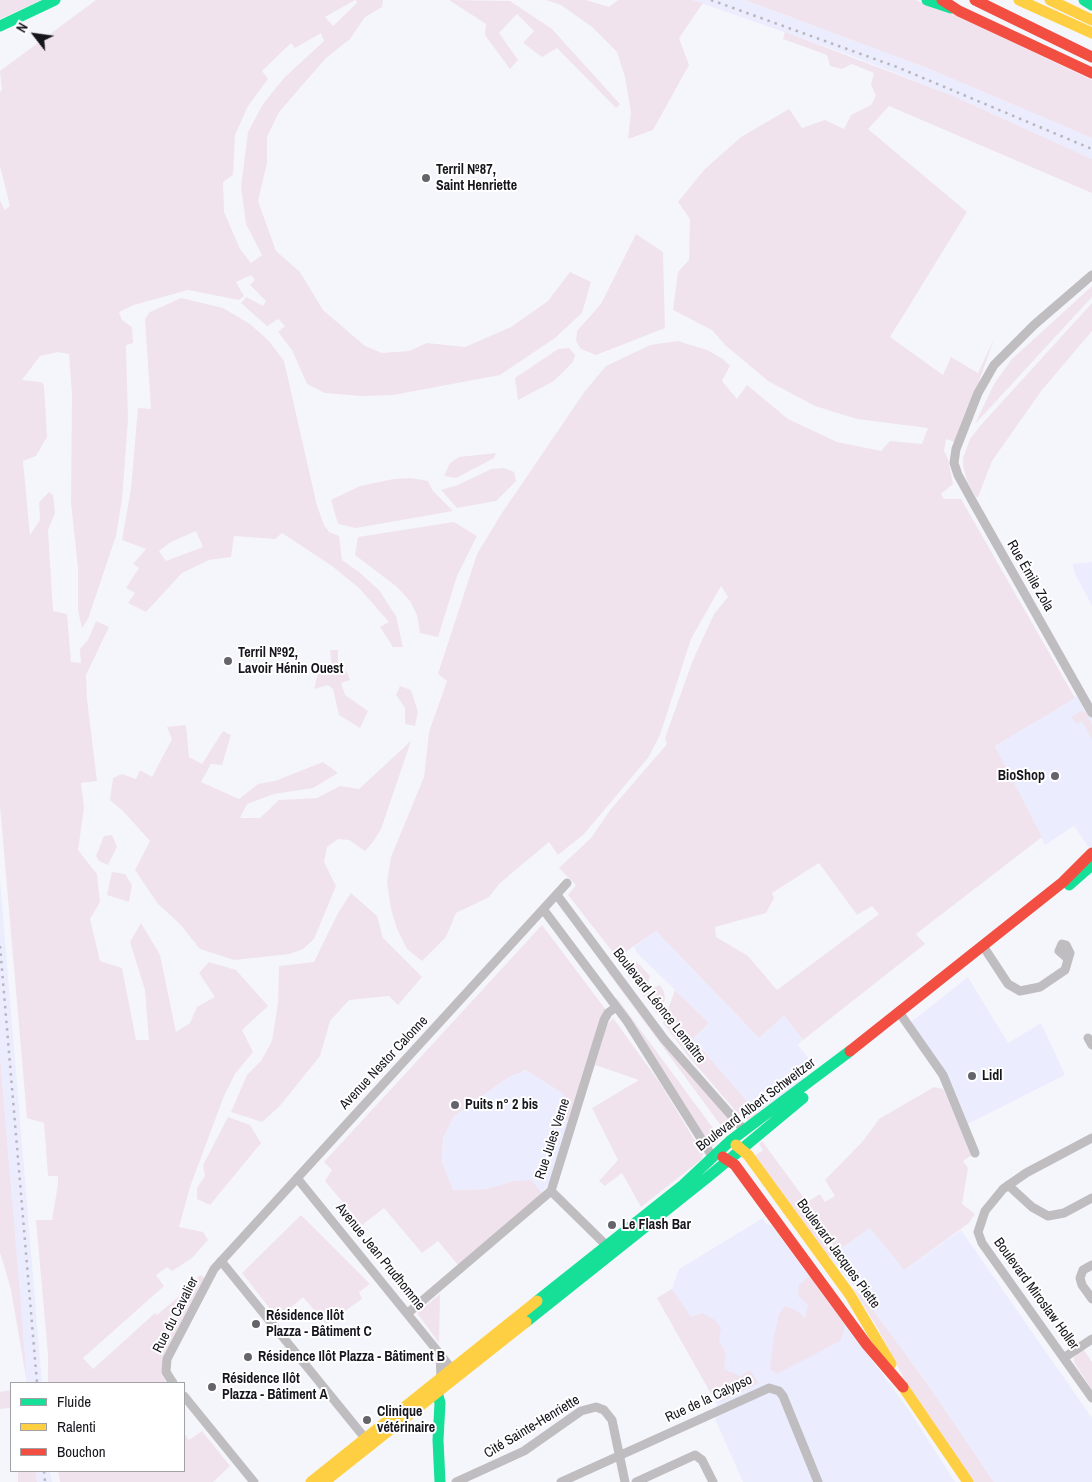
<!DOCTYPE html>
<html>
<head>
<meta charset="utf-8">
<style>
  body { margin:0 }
  #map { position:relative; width:1092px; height:1482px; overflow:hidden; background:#f5f6fc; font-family:"Archivo Narrow",sans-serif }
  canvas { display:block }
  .legend { position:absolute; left:10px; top:1382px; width:175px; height:90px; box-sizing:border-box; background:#fff; border:1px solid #a2a2a4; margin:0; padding:6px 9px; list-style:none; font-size:15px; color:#16161c }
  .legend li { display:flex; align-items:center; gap:10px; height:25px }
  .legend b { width:25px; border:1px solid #a2a2a4 }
  .north { position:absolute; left:10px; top:10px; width:50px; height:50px; -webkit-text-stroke:4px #fff; paint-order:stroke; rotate:300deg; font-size:14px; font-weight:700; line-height:20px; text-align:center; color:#16161c }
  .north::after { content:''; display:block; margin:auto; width:18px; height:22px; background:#16161c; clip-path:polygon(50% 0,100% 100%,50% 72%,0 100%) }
</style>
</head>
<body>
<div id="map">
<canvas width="1092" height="1482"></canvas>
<ul class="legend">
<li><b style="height:6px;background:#16e098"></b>Fluide</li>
<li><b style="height:6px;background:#ffcf43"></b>Ralenti</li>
<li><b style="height:6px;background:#f24e42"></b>Bouchon</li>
</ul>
<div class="north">N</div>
</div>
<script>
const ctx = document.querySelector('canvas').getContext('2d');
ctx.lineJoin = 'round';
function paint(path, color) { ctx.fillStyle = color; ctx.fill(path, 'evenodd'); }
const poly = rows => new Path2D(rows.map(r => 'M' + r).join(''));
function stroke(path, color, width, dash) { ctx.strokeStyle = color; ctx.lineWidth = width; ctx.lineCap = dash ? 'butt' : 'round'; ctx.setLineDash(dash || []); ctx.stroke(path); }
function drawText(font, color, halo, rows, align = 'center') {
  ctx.font = font + ' "Archivo Narrow",sans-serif'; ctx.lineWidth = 4; ctx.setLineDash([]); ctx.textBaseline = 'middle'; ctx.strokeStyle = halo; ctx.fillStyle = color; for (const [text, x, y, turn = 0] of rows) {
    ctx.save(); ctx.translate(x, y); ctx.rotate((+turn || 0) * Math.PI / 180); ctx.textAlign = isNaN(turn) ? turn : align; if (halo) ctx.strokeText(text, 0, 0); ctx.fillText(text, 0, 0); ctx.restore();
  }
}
const built = poly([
  [692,0,745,0,927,68,1092,138,1092,159,951,95,847,54],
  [1092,562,1092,606,1074,572,1073,564],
  [1081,693,1092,713,1092,852,1074,826,1045,845,995,746],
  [0,880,39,1347,42,1383,27,1383,0,1056],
  [656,931,759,1038,784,1016,803,1040,798,1045,815,1066,802,1076,804,1079,759,1115,693,1039,709,1023,637,953,634,947],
  [968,977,1008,1043,1041,1023,1065,1075,968,1124,952,1085,911,1022],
  [527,1070,565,1094,560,1118,569,1121,550,1182,542,1193,514,1181,486,1189,453,1190,442,1162,443,1139,454,1116,509,1077],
  [763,1218,766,1224,772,1225,909,1410,955,1482,743,1482,715,1419,717,1404,657,1298,672,1289,679,1269],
  [870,1227,904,1270,961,1230,1092,1418,1092,1482,994,1482,926,1382,865,1299,829,1257],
  [36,1471,50,1471,52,1482,37,1482]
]);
const green = poly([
  [0,0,42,0,0,19],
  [96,0,355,0,325,17,333,26,357,3,356,0,383,0,382,7,365,17,350,39,326,58,279,112,267,137,267,163,258,201,276,251,300,272,323,310,365,346,382,353,409,351,427,343,465,347,511,327,548,301,570,272,591,282,582,313,555,338,500,375,393,395,361,396,325,393,307,384,292,350,278,332,285,326,278,319,267,326,241,303,246,297,263,306,266,301,250,285,255,280,251,275,236,282,244,296,239,300,188,290,134,305,119,312,122,320,132,327,133,343,126,345,128,420,122,499,116,536,88,619,82,628,78,610,78,569,71,502,72,394,69,354,58,352,40,356,22,380,41,382,44,385,47,437,36,456,23,461,30,535,40,520,39,502,49,492,53,495,55,513,48,530,53,611,67,614,71,662,81,663,80,649,88,640,96,621,109,627,86,675,87,699,97,781,81,783,84,808,78,850,97,874,100,902,90,919,100,961,122,968,136,1040,149,1040,145,990,130,942,141,923,160,955,176,1032,190,1023,197,1007,215,997,199,973,209,962,236,970,268,1006,242,1030,253,1052,235,1074,224,1096,190,1187,179,1227,203,1232,208,1240,192,1258,172,1271,167,1267,156,1275,164,1286,83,1358,93,1369,155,1313,157,1315,185,1291,200,1275,207,1279,164,1360,161,1374,167,1383,48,1383,48,1355,36,1220,52,1220,58,1184,58,1176,48,1176,44,1123,27,1118,0,806,0,201,5,210,10,206,0,166,0,92,2,90,0,71],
  [321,33,324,41,284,78,263,104,248,132,241,187,246,224,262,255,251,263,240,249,224,212,223,182,233,175,235,135,248,106,268,79,262,71,291,43,295,48],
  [449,0,510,1,552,29,620,104,616,108,557,48,542,57,523,43,534,31,517,14,499,33,518,60,510,69,485,35,486,24],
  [546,0,586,0,609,7,618,0,692,0,703,3,679,38,689,65,653,130,628,139,631,112,625,77,617,52,592,27,561,5],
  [745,0,915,0,957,16,1092,80,1092,138,927,68],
  [785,32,951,95,1092,159,1092,193,889,106,868,129,967,212,890,337,943,375,951,357,978,373,994,339,957,443,946,439,944,451,948,459,953,484,941,494,944,499,961,499,1075,698,995,746,1042,837,916,934,925,944,803,1040,784,1016,759,1038,656,931,624,953,612,951,568,895,576,885,559,868,591,838,611,809,667,744,665,738,693,660,714,614,728,597,721,586,691,639,660,735,648,758,584,834,558,855,549,842,500,883,489,897,456,913,446,937,422,961,407,949,397,929,391,909,387,883,391,857,424,777,429,732,447,681,438,674,477,554,502,513,585,391,606,366,650,345,678,341,707,350,723,359,730,366,722,381,737,399,747,385,788,419,837,442,881,451,890,441,922,444,928,428,857,419,815,406,768,381,725,345,712,330,673,310,678,272,689,260,690,219,678,202,704,170,741,137,789,109,802,128,825,120,844,129,851,115,871,105,876,96,871,84,874,73,852,64,842,69,830,66,827,55,783,39],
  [819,863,857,915,872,906,879,914,777,990,748,956,716,937,715,927,766,913,774,898,772,893],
  [636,234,663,252,665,328,596,355,581,349,576,341,577,331,601,304],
  [1092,286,1092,297,975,424,994,384,1011,360],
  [181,298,223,308,250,324,269,341,284,361,317,506,324,525,329,532,339,536,342,560,359,572,379,590,396,616,403,647,393,647,380,627,389,622,359,588,332,566,282,533,275,539,234,536,231,557,209,560,182,573,146,612,128,603,135,593,126,588,139,568,133,564,146,549,122,540,131,489,138,408,151,409,145,319,150,312],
  [196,531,203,547,166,561,159,551,171,542],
  [1092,303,1092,331,1042,390,992,461,978,497,976,497,967,481,963,466,963,458,970,439,980,426],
  [569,348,575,355,573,362,554,381,518,400,515,378,558,349],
  [496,453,494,458,456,478,444,476,450,463,459,457],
  [504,468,514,472,516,481,496,501,457,508,441,490,458,485,491,469],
  [411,478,428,481,433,491,453,511,356,528,338,524,331,500,360,486,394,479],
  [454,522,477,536,457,576,438,637,420,633,417,615,410,601,397,587,355,555,358,537],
  [330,650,338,650,338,664,347,672,350,680,341,683,345,695,368,711,360,728,339,715,333,689,328,685,314,689,319,669,333,672],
  [400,686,411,690,418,712,415,726,405,724,405,708,396,695],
  [1081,711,1086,712,1092,725,1092,739,1082,721,1077,724,1071,717],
  [186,725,189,757,202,764,223,731,231,735,222,765,211,764,201,782,239,799,258,784,275,781,323,762,338,773,313,788,274,794,247,804,240,818,260,818,279,800,317,798,340,786,359,789,411,741,381,829,373,842,365,851,349,840,338,839,327,847,324,862,336,886,314,939,303,949,290,954,234,960,200,949,180,924,158,904,135,870,150,841,123,811,110,800,113,778,122,774,136,779,140,770,152,777,172,739,167,727],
  [112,835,117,847,108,865,99,861,96,856,104,836],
  [112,872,125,874,132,885,129,902,107,895],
  [351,893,377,916,383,938,422,977,398,1005,389,996,349,1000,330,1021,320,1056,279,1107,262,1122,231,1112,247,1075,261,1061,272,1041,278,1003,279,966,314,962,338,913],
  [542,925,606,1010,569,1121,559,1119,564,1094,526,1070,509,1077,454,1116,443,1139,442,1162,453,1190,486,1189,514,1181,531,1180,542,1193,458,1265,438,1241,422,1253,384,1208,362,1225,325,1181,332,1170,324,1162],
  [629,960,637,962,650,976,648,982,653,988,660,985,664,992,665,999,658,1015,634,983,638,980,636,976,631,979,624,970],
  [609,969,736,1126,727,1134,607,971],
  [675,990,709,1023,693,1039,759,1115,748,1120,740,1116,689,1057,663,1023],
  [617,998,721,1139,711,1148,614,1000],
  [613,1018,660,1083,703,1154,702,1159,641,1207,622,1173,605,1186,599,1181,618,1160,592,1108,639,1080,595,1065,603,1039,606,1021,610,1022],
  [0,1056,21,1305,27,1383,11,1290,0,1252],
  [934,1087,943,1089,972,1155,963,1161,968,1168,962,1204,975,1214,969,1223,904,1270,870,1228,829,1257,754,1156,763,1150,759,1144,762,1141,807,1202,820,1194,825,1202,835,1196,825,1180,863,1141,879,1119],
  [228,1117,250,1125,261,1143,210,1205,197,1199,197,1188,205,1176,203,1165],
  [301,1215,370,1284,359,1292,362,1299,326,1324,303,1297,278,1319,242,1273],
  [810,1276,844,1324,844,1331,840,1341,777,1374,770,1369,774,1336,779,1314,785,1306,796,1310,805,1318,808,1305,798,1296,799,1285],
  [853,1288,865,1299,926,1382,994,1482,974,1482,906,1382,878,1329],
  [672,1289,691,1317,702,1313,715,1320,721,1328,719,1340,726,1354,724,1369,740,1376,750,1370,759,1383,722,1401,714,1399,657,1298],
  [440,1294,439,1343,417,1313],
  [1083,1349,1092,1362,1092,1390,1074,1362,1074,1357],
  [11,1390,11,1408,0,1409,0,1392],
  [202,1431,230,1466,213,1482,60,1482,58,1471,184,1471,184,1433,189,1440],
  [18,1471,36,1471,37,1482,18,1482]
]);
const street = poly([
  [1092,275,1034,325,994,365,978,393,956,449,954,463,958,475,974,504,1092,713],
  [557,895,664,1039,744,1130],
  [543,909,627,1021,712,1156],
  [983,946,1008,984,1020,991,1040,987,1065,970,1070,953,1066,945,1062,944,1059,951,1068,959],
  [899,1012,943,1075,975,1153],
  [1088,1038,1092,1045],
  [1092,1138,1026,1173,1003,1189,985,1211,978,1232,982,1243,1092,1398],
  [297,1178,452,1369],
  [1008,1185,1032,1207,1048,1216,1064,1213,1092,1198],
  [551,1191,610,1249],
  [221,1261,369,1443],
  [1092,1265,1083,1270,1080,1278,1082,1285,1092,1299],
  [408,1313,551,1191,604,1020,608,1013,616,1007],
  [440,1354,441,1378],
  [1065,1357,1092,1339],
  [173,1383,166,1372,167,1359,214,1269,567,883],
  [184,1396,254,1482],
  [456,1482,524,1451,581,1411,596,1407,604,1410,612,1420,625,1482],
  [561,1482,769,1388,779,1391,783,1396,818,1482],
  [636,1482,695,1455,702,1460,713,1482]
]);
const fast = poly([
  [927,0,951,8],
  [1084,0,1092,5],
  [0,26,55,0],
  [1069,885,1092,865],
  [537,1301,683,1185,730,1141,850,1051],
  [526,1322,708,1177,803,1098],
  [437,1392,440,1403,438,1440,440,1482]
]);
const slow = poly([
  [1019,0,1092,33],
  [1050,0,1092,20],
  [736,1145,748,1155,850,1295,891,1364],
  [903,1387,968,1482],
  [311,1482,537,1301],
  [324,1482,526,1322]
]);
const jam = poly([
  [942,0,959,11,1092,73],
  [975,0,1092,57],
  [850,1051,1063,882,1092,853],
  [723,1157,735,1165,867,1345,903,1387]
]);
const rail = poly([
  [711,0,897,67,1092,149],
  [0,946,37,1383],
  [44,1471,45,1482]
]);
const markers = [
  [426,178,5,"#64646a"],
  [228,661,5,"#64646a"],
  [1055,776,5,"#64646a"],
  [972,1076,5,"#64646a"],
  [455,1105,5,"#64646a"],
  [612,1225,5,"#64646a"],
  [256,1324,5,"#64646a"],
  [248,1357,5,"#64646a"],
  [212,1387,5,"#64646a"],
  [367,1420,5,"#64646a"]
];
const poiNames = [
  ["Terril №87,",436,170],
  ["Saint Henriette",436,186],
  ["Terril №92,",238,653],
  ["Lavoir Hénin Ouest",238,669],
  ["BioShop",1045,776,"right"],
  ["Lidl",982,1076],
  ["Puits n° 2 bis",465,1105],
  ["Le Flash Bar",622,1225],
  ["Résidence Ilôt",266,1316],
  ["Plazza - Bâtiment C",266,1332],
  ["Résidence Ilôt Plazza - Bâtiment B",258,1357],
  ["Résidence Ilôt",222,1379],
  ["Plazza - Bâtiment A",222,1395],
  ["Clinique",377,1412],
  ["vétérinaire",377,1428]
];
const streetNames = [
  ["Rue Émile Zola",1030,576,60],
  ["Boulevard Léonce Lemaître",659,1006,52],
  ["Avenue Nestor Calonne",384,1063,-47],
  ["Boulevard Albert Schweitzer",756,1105,-37],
  ["Rue Jules Verne",553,1139,-72],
  ["Boulevard Jacques Piette",838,1254,54],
  ["Avenue Jean Prudhomme",380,1257,51],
  ["Boulevard Miroslaw Holler",1036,1294,54],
  ["Rue du Cavalier",176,1315,-63],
  ["Rue de la Calypso",709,1399,-25],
  ["Cité Sainte-Henriette",532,1427,-31]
];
paint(built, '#ebedfe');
paint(green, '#f0e3ed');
stroke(street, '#bfbdc0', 9);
stroke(fast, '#16e098', 11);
stroke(slow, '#ffcf43', 11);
stroke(jam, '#f24e42', 11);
stroke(rail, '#b6b6bb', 2.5, [2.5, 5]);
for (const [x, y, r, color] of markers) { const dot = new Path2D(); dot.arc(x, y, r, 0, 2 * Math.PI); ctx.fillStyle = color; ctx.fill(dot); stroke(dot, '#fff', 2); }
drawText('bold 14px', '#16161c', '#fff', poiNames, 'left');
drawText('14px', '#16161c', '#fff', streetNames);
</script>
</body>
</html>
